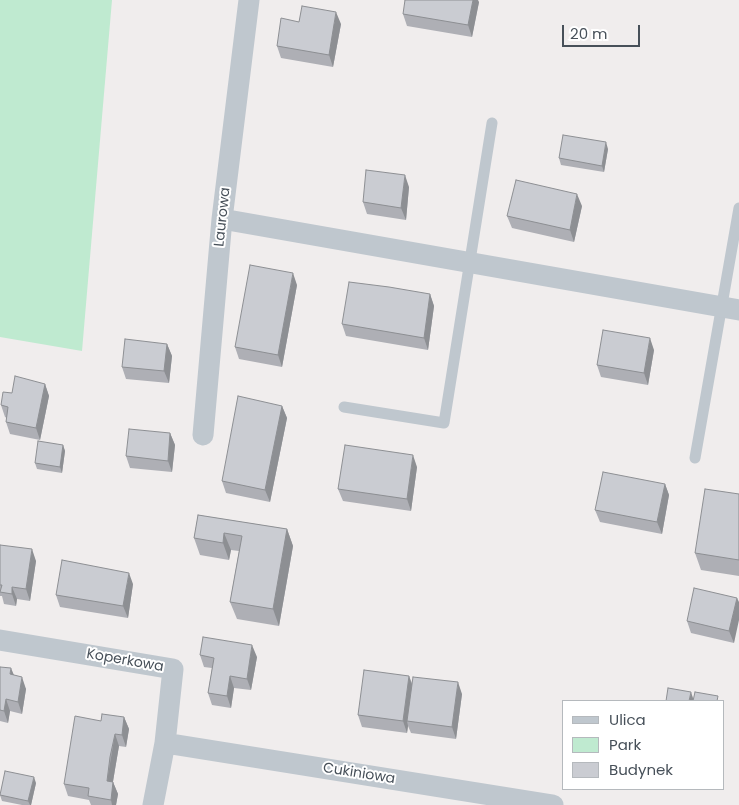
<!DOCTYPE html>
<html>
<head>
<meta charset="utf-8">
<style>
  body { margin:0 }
  #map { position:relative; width:739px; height:805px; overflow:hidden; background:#f0eded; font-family:Poppins,sans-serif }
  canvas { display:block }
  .legend { position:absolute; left:562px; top:700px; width:162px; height:90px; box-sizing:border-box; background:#fff; border:1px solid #b5b9bd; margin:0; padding:6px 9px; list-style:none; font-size:15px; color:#475059 }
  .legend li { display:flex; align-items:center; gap:10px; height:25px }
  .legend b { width:25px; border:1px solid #b5b9bd }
  .scale { position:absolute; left:562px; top:25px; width:78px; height:22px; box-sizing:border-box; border:2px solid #475059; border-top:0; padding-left:6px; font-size:15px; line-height:18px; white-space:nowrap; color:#475059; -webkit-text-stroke:4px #fff; paint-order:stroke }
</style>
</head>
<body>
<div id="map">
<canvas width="739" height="805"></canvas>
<ul class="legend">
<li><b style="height:6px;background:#bfc7ce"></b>Ulica</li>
<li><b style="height:14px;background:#bfead0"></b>Park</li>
<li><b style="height:14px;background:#caccd2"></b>Budynek</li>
</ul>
<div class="scale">20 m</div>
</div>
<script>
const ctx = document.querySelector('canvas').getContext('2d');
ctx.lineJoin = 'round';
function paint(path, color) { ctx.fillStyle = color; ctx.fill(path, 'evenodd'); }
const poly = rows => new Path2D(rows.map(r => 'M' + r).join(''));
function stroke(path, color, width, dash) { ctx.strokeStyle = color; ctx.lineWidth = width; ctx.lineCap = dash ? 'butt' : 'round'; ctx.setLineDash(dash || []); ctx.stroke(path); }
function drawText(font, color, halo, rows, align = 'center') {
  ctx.font = font + ' Poppins,sans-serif'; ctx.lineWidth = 4; ctx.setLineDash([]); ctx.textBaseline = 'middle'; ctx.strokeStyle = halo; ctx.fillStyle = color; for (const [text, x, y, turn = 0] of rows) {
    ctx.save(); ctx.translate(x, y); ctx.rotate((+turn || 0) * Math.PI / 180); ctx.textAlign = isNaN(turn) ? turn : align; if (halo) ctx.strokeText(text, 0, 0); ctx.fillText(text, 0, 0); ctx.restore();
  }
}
const green = poly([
  [0,0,112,0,82,351,0,337]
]);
const lane = poly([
  [344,407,444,423,492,123],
  [695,458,739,208]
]);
const street = poly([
  [222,219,739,310],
  [203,435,222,219,249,0],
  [0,640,173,669,165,743,153,805],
  [165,743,553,805]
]);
const wall = poly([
  [479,2,472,37,407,26,403,14],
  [299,22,341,24,333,67,281,58,277,46],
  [608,149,604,172,561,165,559,158],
  [409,187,406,220,367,214,363,202],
  [582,206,574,242,512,228,507,216],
  [297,285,282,367,239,359,235,347],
  [430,294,434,306,428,350,346,336,342,324],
  [167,344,172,356,169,383,126,379,122,367],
  [654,350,648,385,601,377,597,365],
  [45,384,49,396,40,440,10,434,6,422,7,418,5,417,1,405,12,393],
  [282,406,287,418,270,502,226,493,222,481],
  [170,433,175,445,172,472,130,468,126,456],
  [63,445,65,451,62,473,37,469,35,463],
  [417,467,411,511,343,501,338,489],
  [665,484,669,495,662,534,600,522,595,510],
  [739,494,739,576,701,570,695,553],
  [198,515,287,529,293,546,279,626,237,619,230,602,239,551,231,550,229,560,200,555,194,538],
  [0,545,36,561,30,601,17,599,16,606,4,604,2,596,0,596],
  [133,584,128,618,60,607,56,595],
  [737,598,734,643,691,633,687,621],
  [200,655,257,657,251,690,234,688,231,708,212,705,208,693,212,668,204,667],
  [0,667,14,675,26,689,22,714,10,711,8,723,0,721],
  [409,676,412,683,462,694,456,739,411,733,408,726,407,733,362,727,358,715],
  [124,717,129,729,126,747,119,746,115,769,113,782,118,794,116,805,91,805,89,800,68,796,64,784,101,721],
  [36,783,31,805,22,805,2,801,0,795]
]);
const shadedWall = poly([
  [473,0,478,0,479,2,472,37,468,25],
  [336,12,341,24,333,67,329,55],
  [606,142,608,149,604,172,602,166],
  [405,175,409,187,406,220,401,208],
  [577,194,582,206,574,242,570,230],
  [293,273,297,285,282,367,278,355],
  [430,294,434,306,428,350,424,338],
  [650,338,654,350,648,385,644,373],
  [167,344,172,356,169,383,164,371],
  [45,384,49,396,40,440,36,428],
  [282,406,287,418,270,502,265,490],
  [170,433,175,445,172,472,168,461],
  [63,445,65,451,62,473,60,467],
  [413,455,417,467,411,511,407,499],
  [665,484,669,495,662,534,657,522],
  [287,529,293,546,279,626,273,609],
  [224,533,231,550,229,560,223,543],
  [32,549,36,561,30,601,26,589],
  [129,573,133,584,128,618,123,606],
  [12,587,17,599,16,606,12,594],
  [737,598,739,602,739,620,734,643,729,631],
  [252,645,257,657,251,690,247,679],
  [11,668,16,680,10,674],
  [230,676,234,688,231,708,227,696],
  [409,676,413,688,407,721,408,726,407,733,403,721],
  [22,677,26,689,22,714,18,702],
  [458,682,462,694,456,739,452,727],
  [691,692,694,701,689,701],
  [6,699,10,711,8,723,4,711],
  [124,717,129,729,126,747,122,735],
  [115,734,119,746,111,793,107,781],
  [34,777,36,783,31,805,30,805,28,801],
  [113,782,118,794,116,805,112,805,111,800]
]);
const building = poly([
  [405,0,473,0,468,25,403,14,405,0],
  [302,6,336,12,329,55,277,46,281,18,299,22,302,6],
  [563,135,606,142,602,166,559,158,563,135],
  [366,170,405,175,401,208,363,202,366,170],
  [516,180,577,194,570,230,507,216,516,180],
  [250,265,293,273,278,355,235,347,250,265],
  [349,282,389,287,430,294,424,338,342,324,349,282],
  [603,330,650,338,644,373,597,365,603,330],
  [125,339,167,344,164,371,122,367,125,339],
  [15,376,45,384,36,428,6,422,8,407,1,405,3,392,12,393,15,376],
  [238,396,282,406,265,490,222,481,238,396],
  [129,429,170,433,168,461,126,456,129,429],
  [38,441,63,445,60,467,35,463,38,441],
  [345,445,413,455,407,499,338,489,345,445],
  [603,472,665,484,657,522,595,510,603,472],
  [705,489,739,494,739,560,695,553,705,489],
  [198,515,287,529,273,609,230,602,242,536,224,533,223,543,194,538,198,515],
  [0,545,32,549,26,589,12,587,12,594,0,592,2,585,0,585,0,545],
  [62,560,129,573,123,606,56,595,62,560],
  [694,588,737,598,729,631,687,621,694,588],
  [203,637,252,645,247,679,230,676,227,696,208,693,214,658,200,655,203,637],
  [0,667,11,668,10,674,22,677,18,702,6,699,4,711,0,710,0,667],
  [364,670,409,676,403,721,358,715,364,670],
  [413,677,458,682,452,727,407,721,413,677],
  [668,688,691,692,689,701,666,701,668,688],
  [695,692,718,696,717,701,693,701,695,692],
  [102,714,124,717,122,735,115,734,110,757,107,781,113,782,111,800,88,796,89,788,64,784,75,716,101,721,102,714],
  [5,771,34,777,28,801,0,795,5,771]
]);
const streetNames = [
  ["Laurowa",223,217,-84],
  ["Koperkowa",125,661,10],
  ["Cukiniowa",359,774,9]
];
paint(green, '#bfead0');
stroke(lane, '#bfc7ce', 11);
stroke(street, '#bfc7ce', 21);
paint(wall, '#aeafb5');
paint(shadedWall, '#8d8f93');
paint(building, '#caccd2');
stroke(building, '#8d8f93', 1);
drawText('14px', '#475059', '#fff', streetNames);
</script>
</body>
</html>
